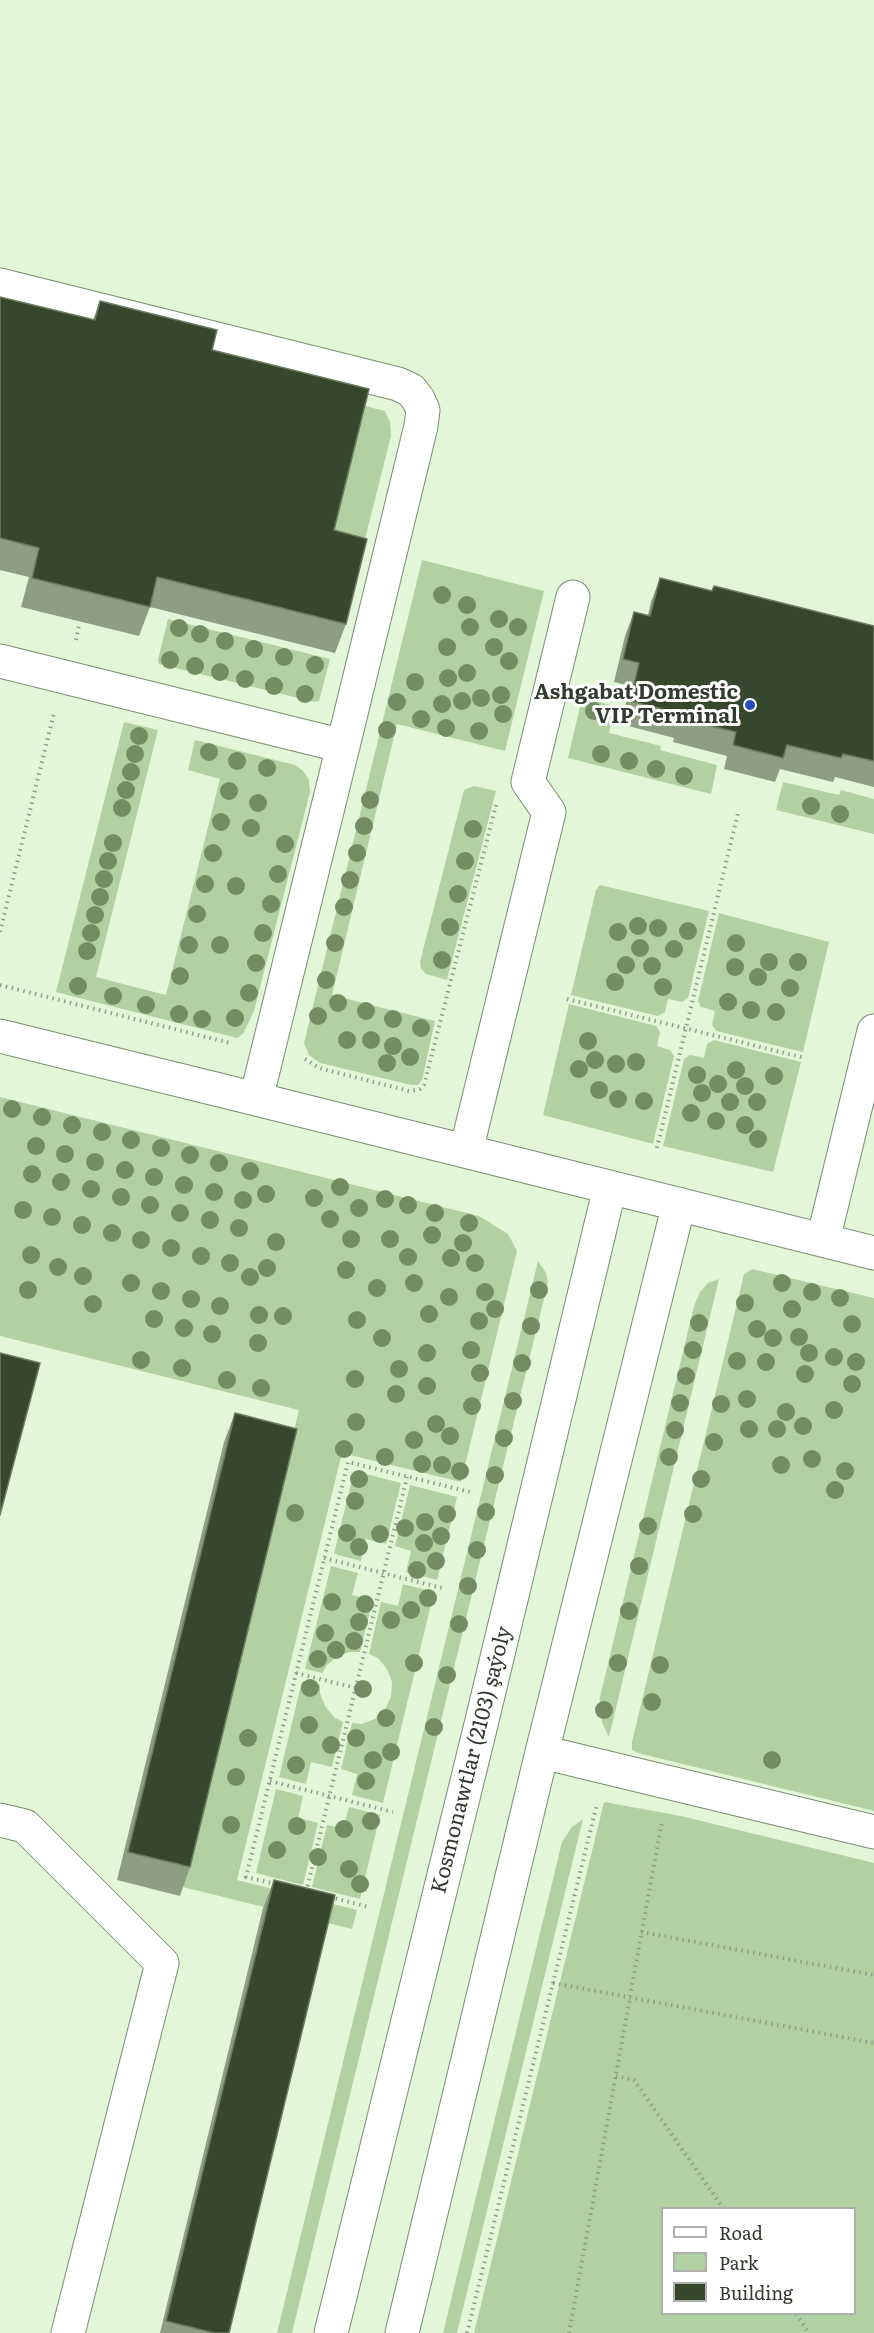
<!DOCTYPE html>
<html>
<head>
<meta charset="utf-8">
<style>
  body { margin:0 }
  #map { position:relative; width:874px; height:2333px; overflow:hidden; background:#e2f7d8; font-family:Literata,serif }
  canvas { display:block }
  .legend { position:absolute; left:661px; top:2207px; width:195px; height:108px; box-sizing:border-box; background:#fff; border:2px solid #adb0ab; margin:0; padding:8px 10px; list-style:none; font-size:18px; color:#313a2e }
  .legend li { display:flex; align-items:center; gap:12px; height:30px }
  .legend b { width:30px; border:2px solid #adb0ab }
</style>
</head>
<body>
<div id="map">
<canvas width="874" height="2333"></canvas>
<ul class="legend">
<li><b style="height:8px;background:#fff"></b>Road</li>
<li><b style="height:16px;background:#b1d1a3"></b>Park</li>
<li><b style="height:16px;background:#36472d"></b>Building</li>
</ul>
</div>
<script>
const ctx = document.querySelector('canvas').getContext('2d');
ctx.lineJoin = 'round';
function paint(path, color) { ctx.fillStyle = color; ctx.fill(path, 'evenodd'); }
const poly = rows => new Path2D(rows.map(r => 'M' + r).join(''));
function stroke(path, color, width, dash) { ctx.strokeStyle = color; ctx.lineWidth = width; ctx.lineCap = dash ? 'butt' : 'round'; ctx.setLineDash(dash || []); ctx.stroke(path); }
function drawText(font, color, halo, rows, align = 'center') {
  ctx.font = font + ' Literata,serif'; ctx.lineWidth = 6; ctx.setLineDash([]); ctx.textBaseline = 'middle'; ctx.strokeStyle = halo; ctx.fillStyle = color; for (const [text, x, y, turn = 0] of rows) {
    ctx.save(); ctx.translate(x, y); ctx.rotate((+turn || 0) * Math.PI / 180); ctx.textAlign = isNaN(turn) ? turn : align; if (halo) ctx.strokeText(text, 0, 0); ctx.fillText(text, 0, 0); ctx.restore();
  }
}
const green = poly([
  [321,395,385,411,390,422,391,436,361,555,329,547],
  [422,560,544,591,505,751,397,724,332,995,435,1021,422,1080,418,1085,411,1085,320,1063,309,1055,304,1043],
  [168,619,330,659,319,701,315,702,159,664,158,660],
  [582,698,615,706,609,733,661,746,660,750,717,765,711,794,568,758],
  [124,722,158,730,96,977,166,995,220,779,188,770,195,740,295,765,303,771,309,780,310,792,254,1011,243,1034,237,1038,56,992],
  [783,782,839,795,841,790,874,799,874,834,776,810],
  [474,786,496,791,447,980,426,974,421,969,420,962,464,790],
  [600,885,709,911,688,998,682,1002,668,999,665,1012,658,1016,571,995,596,890],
  [719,913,829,942,803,1052,716,1031,712,1025,715,1011,701,1007,698,1001],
  [569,1004,656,1026,660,1032,657,1046,670,1050,674,1056,653,1144,543,1115],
  [714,1040,801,1062,773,1172,663,1146,684,1059,690,1055,704,1058,707,1044],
  [0,1097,479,1216,508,1234,517,1251,461,1482,342,1453,237,1880,357,1910,352,1929,183,1887,299,1410,0,1336],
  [538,1261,546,1273,548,1282,292,2333,277,2333],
  [752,1269,874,1298,874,1811,638,1753,632,1750,632,1742,744,1274],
  [719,1279,609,1737,603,1725,599,1710,600,1697,694,1306,700,1292,708,1283],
  [354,1471,401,1483,386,1544,366,1539,361,1561,334,1554],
  [410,1485,457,1497,437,1580,406,1572,411,1551,395,1546],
  [331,1566,358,1573,352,1595,373,1600,360,1652,350,1652,337,1656,326,1666,323,1673,305,1669],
  [403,1584,434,1592,383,1803,352,1795,357,1774,341,1769,352,1723,361,1724,375,1719,385,1709,391,1697,392,1682,387,1669,378,1658,369,1654,381,1602,398,1606],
  [302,1681,320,1685,320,1693,325,1706,334,1717,343,1722,332,1767,311,1762,306,1784,279,1777],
  [276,1789,303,1796,298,1818,318,1823,303,1885,256,1873],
  [604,1802,681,1816,874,1863,874,2333,474,2333],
  [662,2208,854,2208,854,2314,662,2314],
  [349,1807,380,1815,360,1899,312,1887,327,1825,343,1829],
  [583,1819,457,2333,443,2333,562,1842,572,1827]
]);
const path = poly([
  [76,640,79,625],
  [0,932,54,713],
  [0,985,230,1043],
  [567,999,805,1058],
  [305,1059,319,1068,409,1091,420,1089,424,1085,496,805],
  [657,1148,738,813],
  [324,1558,446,1589],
  [296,1673,356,1688],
  [270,1781,393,1812],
  [276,1884,246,1877,348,1462,470,1492],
  [306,1892,407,1477],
  [330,1897,369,1907],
  [641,1932,874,1975],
  [553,1983,874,2043],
  [616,2076,634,2080,723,2208],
  [796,2314,809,2333],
  [467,2333,597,1804],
  [569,2333,662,1821]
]);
const minor = poly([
  [0,285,398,384,411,390,418,399,423,410,421,426,343,746],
  [0,661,343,746,256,1099,0,1036],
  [256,1099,874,1253],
  [466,1151,549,812,528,782,573,597],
  [823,1240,874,1031],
  [542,1752,874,1832],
  [0,1820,25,1826,162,1963,68,2333],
  [331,2333,478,1737,610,1187],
  [402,2333,542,1752,679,1204]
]);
const trees = [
  [442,595],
  [467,605],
  [499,619],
  [470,627],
  [518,627],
  [179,628],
  [200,634],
  [225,641],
  [447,647],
  [494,647],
  [254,649],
  [284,657],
  [170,660],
  [509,661],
  [315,665],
  [195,666],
  [220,672],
  [467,673],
  [448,678],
  [245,679],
  [415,682],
  [274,686],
  [305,694],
  [501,695],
  [481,698],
  [462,701],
  [397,702],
  [442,704],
  [594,711],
  [503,714],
  [421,719],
  [446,728],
  [387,730],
  [479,731],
  [139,736],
  [209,752],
  [135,754],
  [601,754],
  [237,761],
  [629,761],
  [267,768],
  [656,769],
  [131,772],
  [684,776],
  [126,790],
  [229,791],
  [370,800],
  [258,803],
  [811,806],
  [122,808],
  [840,814],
  [221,822],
  [364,826],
  [251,828],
  [473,829],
  [113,843],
  [285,844],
  [213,853],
  [357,853],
  [108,861],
  [465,861],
  [278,874],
  [104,879],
  [350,880],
  [205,884],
  [236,886],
  [458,894],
  [100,897],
  [271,904],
  [344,907],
  [197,914],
  [95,915],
  [638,926],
  [450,927],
  [658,928],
  [688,931],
  [618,932],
  [91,933],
  [263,933],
  [335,943],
  [736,943],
  [189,945],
  [220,945],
  [640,948],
  [674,949],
  [87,951],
  [442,960],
  [769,962],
  [798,962],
  [256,963],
  [626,965],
  [652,966],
  [735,967],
  [180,976],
  [758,977],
  [326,980],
  [615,982],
  [78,986],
  [663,987],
  [790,988],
  [249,993],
  [113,996],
  [728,1002],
  [338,1003],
  [146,1005],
  [751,1010],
  [366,1011],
  [776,1012],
  [179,1014],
  [318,1016],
  [235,1018],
  [202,1019],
  [393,1019],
  [421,1028],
  [347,1040],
  [371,1040],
  [588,1041],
  [393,1046],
  [410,1057],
  [595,1060],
  [636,1062],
  [387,1063],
  [616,1064],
  [579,1069],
  [736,1070],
  [697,1075],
  [774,1076],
  [718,1084],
  [745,1086],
  [599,1090],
  [702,1093],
  [618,1099],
  [644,1101],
  [730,1102],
  [757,1102],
  [12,1109],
  [691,1113],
  [42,1117],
  [716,1121],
  [72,1125],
  [745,1125],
  [102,1132],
  [758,1139],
  [131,1140],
  [36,1146],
  [161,1148],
  [65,1154],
  [190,1155],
  [95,1162],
  [219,1163],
  [125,1170],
  [250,1171],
  [32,1174],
  [154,1177],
  [61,1182],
  [184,1185],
  [340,1187],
  [91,1189],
  [214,1192],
  [266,1194],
  [121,1197],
  [314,1198],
  [385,1199],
  [243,1200],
  [150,1205],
  [408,1205],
  [359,1208],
  [23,1210],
  [180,1213],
  [435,1213],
  [52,1217],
  [330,1219],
  [210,1220],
  [469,1223],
  [82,1225],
  [239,1228],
  [112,1233],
  [432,1235],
  [351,1239],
  [390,1239],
  [141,1240],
  [276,1242],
  [463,1243],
  [171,1248],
  [31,1255],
  [201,1256],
  [408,1257],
  [451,1258],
  [230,1263],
  [475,1263],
  [58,1267],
  [267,1268],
  [346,1270],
  [83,1276],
  [250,1277],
  [131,1283],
  [414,1283],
  [782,1283],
  [377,1288],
  [28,1290],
  [539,1290],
  [161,1291],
  [485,1292],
  [812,1292],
  [449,1297],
  [840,1298],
  [191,1299],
  [745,1303],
  [93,1304],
  [220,1306],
  [495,1309],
  [792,1309],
  [429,1314],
  [259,1315],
  [283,1316],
  [154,1319],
  [357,1320],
  [479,1321],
  [699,1323],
  [852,1324],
  [531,1326],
  [184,1328],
  [757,1329],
  [212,1334],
  [799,1337],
  [382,1338],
  [773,1338],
  [258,1343],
  [471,1350],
  [693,1350],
  [427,1353],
  [809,1353],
  [834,1357],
  [141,1360],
  [737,1361],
  [766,1362],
  [856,1362],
  [522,1363],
  [182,1368],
  [399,1369],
  [480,1373],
  [805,1374],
  [686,1376],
  [355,1379],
  [227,1380],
  [852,1384],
  [427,1386],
  [261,1388],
  [396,1394],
  [747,1399],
  [513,1401],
  [680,1403],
  [721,1404],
  [472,1406],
  [834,1410],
  [786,1412],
  [356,1422],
  [436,1424],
  [803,1426],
  [749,1429],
  [777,1429],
  [675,1430],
  [450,1436],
  [504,1438],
  [414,1440],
  [714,1442],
  [344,1449],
  [385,1457],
  [669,1457],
  [812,1459],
  [422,1464],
  [442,1465],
  [781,1465],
  [460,1471],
  [845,1471],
  [495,1475],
  [359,1479],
  [701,1479],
  [835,1490],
  [355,1501],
  [486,1512],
  [295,1513],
  [447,1514],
  [693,1514],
  [425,1522],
  [648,1526],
  [405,1528],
  [347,1533],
  [380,1534],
  [441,1536],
  [424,1543],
  [359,1547],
  [477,1550],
  [436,1561],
  [639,1566],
  [417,1570],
  [468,1586],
  [428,1598],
  [332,1602],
  [365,1604],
  [411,1610],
  [629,1611],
  [391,1620],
  [359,1622],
  [459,1624],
  [325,1633],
  [354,1641],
  [336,1650],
  [318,1659],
  [414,1663],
  [618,1663],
  [660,1665],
  [447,1675],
  [310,1688],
  [363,1689],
  [652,1702],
  [604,1710],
  [386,1718],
  [309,1725],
  [434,1727],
  [248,1738],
  [356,1738],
  [331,1745],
  [391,1752],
  [373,1760],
  [772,1760],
  [296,1765],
  [236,1777],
  [366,1781],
  [371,1821],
  [231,1825],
  [297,1826],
  [344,1829],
  [277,1850],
  [318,1857],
  [349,1869],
  [360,1884]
];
const wall = poly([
  [0,297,93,320,100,301,212,350,334,530,346,624,335,653,150,607,139,636,21,607,29,577,0,570],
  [660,578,874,631,874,787,835,777,833,782,780,769,775,782,724,769,727,756,673,742,674,738,621,724,630,686,614,682,625,636,634,612,648,615,651,602],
  [235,1413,190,1867,180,1896,117,1880,224,1442],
  [274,1880,229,2333,160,2333,263,1908]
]);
const building = poly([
  [0,297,95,320,100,301,217,330,212,350,369,389,334,530,367,539,346,624,157,577,150,607,32,578,39,548,0,538,0,297],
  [660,578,712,591,714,586,874,626,874,761,843,754,841,758,787,745,783,758,733,745,736,732,681,719,682,714,630,701,639,663,623,659,634,612,650,616,660,578],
  [0,1353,40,1363,0,1515,0,1353],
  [235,1413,297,1429,190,1867,128,1852,235,1413],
  [274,1880,335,1895,229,2333,214,2333,166,2321,274,1880]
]);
const markers = [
  [750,705,6,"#264dbc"]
];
const poiNames = [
  ["Ashgabat Domestic",738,693],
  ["VIP Terminal",738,717]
];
const streetNames = [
  ["Kosmonawtlar (2103) şaýoly",472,1760,-76]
];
paint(green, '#b1d1a3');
stroke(minor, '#798d70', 35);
stroke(path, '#8f9e88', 4, [1.5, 4.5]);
stroke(minor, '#fff', 33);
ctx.fillStyle = '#738d63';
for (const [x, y] of trees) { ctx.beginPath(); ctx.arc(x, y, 9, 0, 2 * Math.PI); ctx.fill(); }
paint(wall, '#8c9f82');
paint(building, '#36472d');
stroke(building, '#6a7c60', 1.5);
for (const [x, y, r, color] of markers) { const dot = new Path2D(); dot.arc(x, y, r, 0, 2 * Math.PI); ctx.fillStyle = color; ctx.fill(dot); stroke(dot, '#fff', 2); }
drawText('bold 21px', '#313a2e', '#fff', poiNames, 'right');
drawText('21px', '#313a2e', '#fff', streetNames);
</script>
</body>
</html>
